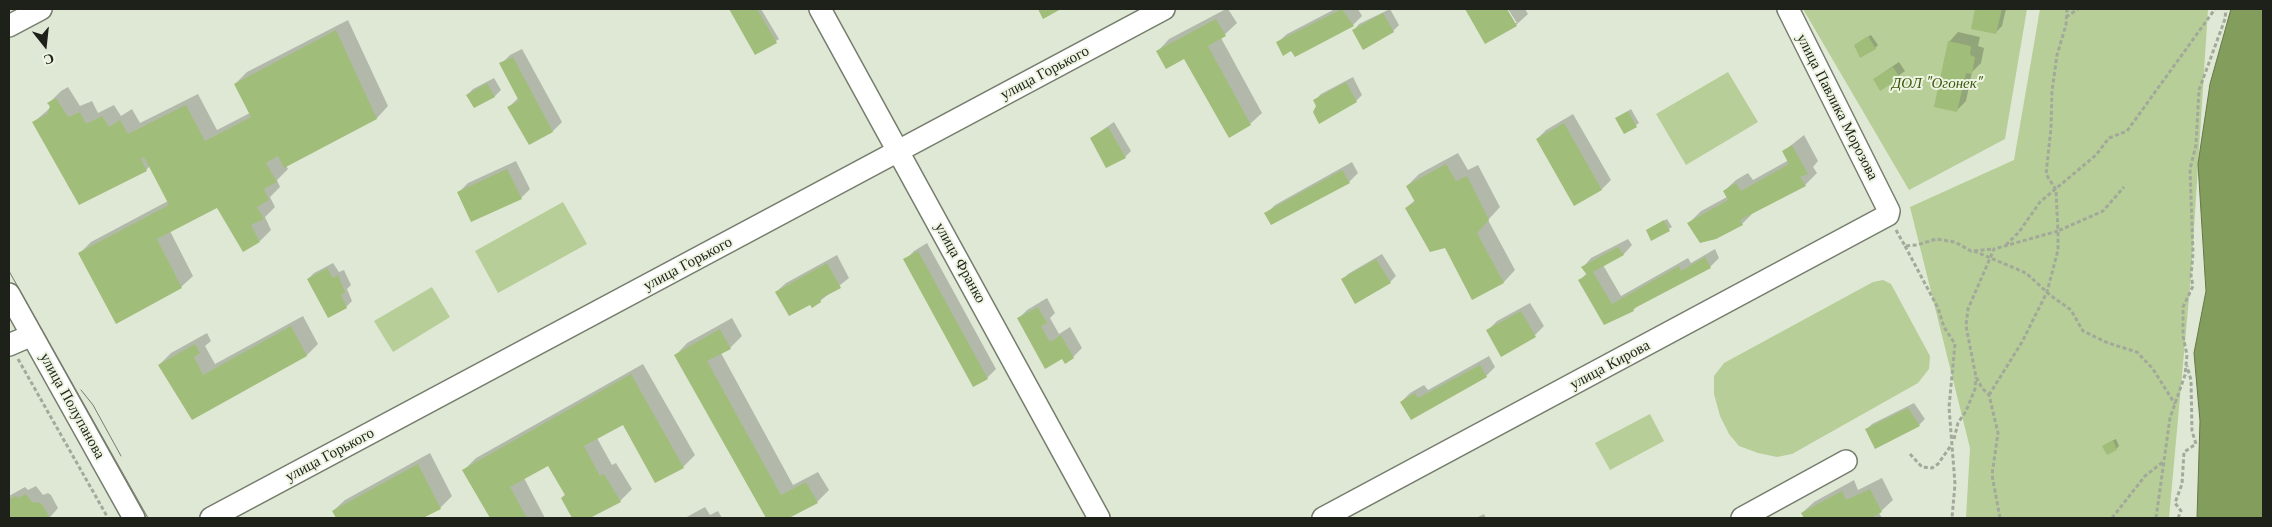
<!DOCTYPE html>
<html>
<head>
<meta charset="utf-8">
<style>
  body { margin:0 }
  #map { position:relative; width:2272px; height:527px; overflow:hidden; background:#dfe8d5; font-family:"Libre Baskerville",serif }
  canvas { display:block }
  .frame { position:absolute; inset:0; border:10px solid #1e211a; pointer-events:none }
  .north { position:absolute; left:20px; top:20px; width:50px; height:50px; -webkit-text-stroke:4px #edf5e2; paint-order:stroke; rotate:164deg; font-size:14px; font-weight:700; line-height:20px; text-align:center; color:#1e211a }
  .north::after { content:''; display:block; margin:auto; width:18px; height:22px; background:#1e211a; clip-path:polygon(50% 0,100% 100%,50% 72%,0 100%) }
</style>
</head>
<body>
<div id="map">
<canvas width="2272" height="527"></canvas>
<div class="frame"></div>
<div class="north">С</div>
</div>
<script>
const ctx = document.querySelector('canvas').getContext('2d');
ctx.lineJoin = 'round';
function paint(path, color) { ctx.fillStyle = color; ctx.fill(path, 'evenodd'); }
const poly = rows => new Path2D(rows.map(r => 'M' + r).join(''));
function stroke(path, color, width, dash) { ctx.strokeStyle = color; ctx.lineWidth = width; ctx.lineCap = dash ? 'butt' : 'round'; ctx.setLineDash(dash || []); ctx.stroke(path); }
function drawText(font, color, halo, rows, align = 'center') {
  ctx.font = font + ' "Libre Baskerville",serif'; ctx.lineWidth = 4; ctx.setLineDash([]); ctx.textBaseline = 'middle'; ctx.strokeStyle = halo; ctx.fillStyle = color; for (const [text, x, y, turn = 0] of rows) {
    ctx.save(); ctx.translate(x, y); ctx.rotate((+turn || 0) * Math.PI / 180); ctx.textAlign = isNaN(turn) ? turn : align; if (halo) ctx.strokeText(text, 0, 0); ctx.fillText(text, 0, 0); ctx.restore();
  }
}
const green = poly([
  [1803,9,2027,9,2005,139,1909,190],
  [2040,9,2208,9,2191,276,2169,518,1966,518,1970,448,1910,207,2014,160],
  [1728,72,1758,122,1686,165,1656,114],
  [563,202,587,244,498,293,475,251],
  [1883,280,1891,284,1930,356,1929,369,1918,383,1792,454,1777,457,1758,453,1739,446,1729,434,1720,416,1714,394,1714,376,1724,363,1873,282],
  [432,287,450,317,393,352,374,321],
  [1650,414,1664,441,1610,470,1595,443]
]);
const water = poly([
  [2231,9,2263,9,2263,518,2197,518,2200,421,2194,353,2206,291,2198,164,2210,84,2231,9]
]);
const shadow = poly([
  [730,9,761,9,779,39,756,54],
  [1226,9,1228,9,1237,23,1221,38,1262,113,1250,124,1185,58,1158,51,1169,39],
  [1335,9,1358,9,1362,16,1353,25,1292,50,1278,42,1287,34],
  [1390,9,1399,25,1393,31,1354,30,1359,24],
  [1466,9,1505,9,1514,23,1517,23,1508,9,1525,9,1528,14,1516,25,1485,42],
  [1976,9,2006,9,2002,26,1996,32,1972,28],
  [348,20,388,106,377,118,286,165,288,169,277,180,280,187,270,197,275,207,265,217,271,230,260,241,218,206,170,231,193,276,181,287,80,253,91,242,168,201,150,166,146,170,34,122,50,108,49,103,61,91,68,87,80,106,92,101,98,113,114,105,121,116,132,109,140,123,198,94,217,130,250,113,235,84,247,72],
  [1958,32,1980,37,1978,46,1984,48,1981,63,1972,72,1966,101,1957,110,1949,42],
  [1871,35,1878,45,1875,48,1858,43],
  [522,49,562,122,553,131,529,143,509,107,518,98,501,64,510,55],
  [1899,62,1905,71,1880,89,1874,79],
  [1353,77,1362,95,1356,101,1315,100,1321,94],
  [494,78,501,90,495,96,474,107,467,95,473,89],
  [1631,109,1639,123,1624,133,1616,119],
  [1573,114,1611,180,1602,189,1575,204,1537,139,1546,130],
  [1114,122,1131,151,1125,157,1091,138],
  [1804,135,1818,161,1813,167,1817,173,1805,185,1754,212,1742,224,1689,223,1701,211,1727,197,1724,191,1736,180,1748,173,1753,180,1789,160,1784,151],
  [1458,153,1468,170,1478,165,1500,207,1488,220,1515,270,1504,282,1472,298,1445,247,1406,208,1415,200,1407,186,1419,174],
  [516,161,530,189,521,198,459,192,468,183],
  [1352,162,1358,173,1349,182,1271,223,1266,214,1275,205],
  [1667,219,1672,227,1652,239,1650,228],
  [1628,239,1632,245,1624,254,1603,265,1621,296,1688,258,1691,263,1715,249,1719,258,1710,267,1639,305,1633,310,1604,324,1580,280,1587,273,1583,267,1591,258],
  [927,243,996,369,987,378,974,385,905,260,914,251],
  [1382,254,1396,276,1390,282,1342,280,1348,274],
  [837,255,849,278,820,301,776,292,786,283],
  [333,263,339,272,344,270,351,285,347,289,352,301,346,307,308,279,314,273],
  [1047,298,1055,313,1050,318,1059,334,1070,327,1082,348,1073,357,1062,358,1018,319,1027,310],
  [1530,303,1544,326,1535,335,1488,330,1497,321],
  [303,316,318,344,307,355,192,419,159,365,171,353,207,333,211,341,205,346,215,364],
  [732,318,742,336,730,348,721,353,793,485,818,472,829,490,817,502,786,518,767,518,676,355,687,343],
  [1489,356,1495,367,1486,376,1411,418,1401,402,1410,393,1424,385,1428,390],
  [643,364,695,455,683,467,623,423,597,438,612,465,616,463,632,489,620,501,588,518,574,518,562,498,566,494,549,464,524,478,545,518,491,518,464,470,476,458],
  [1914,403,1925,419,1919,425,1866,430,1872,424],
  [2116,439,2119,446,2116,449,2106,444],
  [430,453,452,496,440,508,421,518,337,518,333,511,345,500],
  [1882,478,1893,500,1879,513,1882,518,1802,518,1804,516,1802,513,1814,502,1854,480,1858,490],
  [36,486,43,495,48,493,51,495,58,508,52,515,49,518,9,518,9,496,25,487,28,490],
  [705,507,710,515,718,511,722,518,685,518],
  [1484,514,1486,518,1476,518]
]);
const building = poly([
  [729,9,757,9,777,43,755,55],
  [1038,9,1061,9,1043,19],
  [1342,9,1354,26,1295,57,1291,51,1283,56,1276,42],
  [1465,9,1507,9,1517,26,1485,44],
  [1975,9,2002,9,1996,34,1971,29],
  [1383,13,1394,32,1363,50,1352,30],
  [1216,19,1226,36,1208,46,1251,125,1229,138,1184,59,1166,69,1156,51],
  [336,30,377,119,284,168,278,156,266,163,277,182,264,189,269,200,257,207,264,219,251,225,260,242,243,252,217,208,157,239,182,288,116,324,78,253,169,205,144,157,141,159,147,171,79,205,32,122,47,114,50,106,47,103,56,98,68,117,80,112,86,124,102,116,109,127,120,120,128,134,186,105,205,141,251,117,234,84],
  [1868,36,1876,49,1860,58,1854,45],
  [1948,41,1971,46,1970,55,1975,57,1972,74,1966,73,1957,112,1934,107],
  [513,57,553,132,529,145,507,107,519,101,499,63],
  [1893,67,1900,78,1880,91,1873,79],
  [1346,82,1357,102,1319,124,1313,112,1316,106,1313,100],
  [487,83,495,97,474,108,466,95],
  [1628,111,1637,127,1624,134,1615,118],
  [1564,123,1602,190,1574,206,1536,139],
  [1108,127,1126,158,1106,168,1090,138],
  [1792,145,1808,174,1800,177,1806,186,1740,220,1743,225,1716,239,1700,243,1687,223,1728,200,1723,191,1736,183,1741,191,1789,164,1782,151],
  [1446,164,1456,181,1467,176,1489,220,1477,233,1504,283,1472,300,1445,248,1430,252,1405,208,1415,202,1406,186],
  [507,169,522,199,471,222,457,192],
  [1342,170,1350,183,1271,225,1264,213],
  [1664,220,1670,231,1651,241,1646,230],
  [1618,247,1624,255,1593,272,1612,304,1679,266,1681,271,1705,257,1711,268,1633,309,1634,311,1604,325,1578,280,1587,275,1581,267],
  [918,251,988,379,973,387,903,259],
  [1376,259,1391,283,1355,304,1341,279],
  [827,263,841,288,820,299,821,302,812,308,810,305,789,316,775,292],
  [327,268,333,278,338,275,345,292,341,295,347,308,328,318,307,279],
  [1038,307,1047,323,1041,326,1050,342,1061,335,1074,358,1065,364,1062,359,1045,369,1017,318],
  [1521,311,1536,337,1501,357,1486,330],
  [291,326,307,356,192,420,158,365,195,344,200,353,194,357,203,375],
  [720,329,731,349,707,361,781,495,806,482,818,503,789,518,766,518,674,355],
  [1480,365,1487,377,1411,420,1400,402,1415,393,1418,398],
  [631,374,684,468,655,483,623,425,584,446,600,476,604,474,621,502,590,518,572,518,561,498,565,495,548,466,510,487,527,518,490,518,462,470],
  [1908,408,1920,426,1875,449,1865,429],
  [2113,440,2117,450,2107,455,2102,446],
  [418,464,441,509,423,518,336,518,332,511],
  [1870,489,1882,512,1871,518,1804,518,1801,513,1842,491,1846,500],
  [26,494,33,503,38,502,42,504,50,518,9,518,9,499,16,496,18,498]
]);
const path = poly([
  [2066,17,2078,9],
  [1896,230,1905,246,1917,245,1936,239,1955,242,1971,251,1994,249],
  [2006,245,2019,232,2040,202,2096,155,2109,138,2127,131,2215,9],
  [1905,246,1938,308,1944,327,1955,344,1949,407,1955,484,1952,518],
  [1974,251,2026,273,2050,295,2071,310,2083,331,2108,343,2137,352,2153,369,2175,404],
  [18,359,108,518],
  [1989,395,2022,342,2047,292,2058,250,2058,231,2103,211,2124,187],
  [1954,439,1958,423,1966,411,1975,389,1976,377],
  [1910,454,1922,467,1932,468,1938,464,1952,444],
  [2000,518,1992,475,1998,433,1989,395,1982,388,1976,377,1966,326,1968,309,1994,249,2058,231,2056,190,2046,174,2051,128,2052,91,2057,55,2066,25,2067,9],
  [2112,518,2145,476,2164,461],
  [2156,518,2170,418,2185,375,2187,355,2183,336,2183,307,2193,286,2191,276,2193,253,2190,169,2196,145,2199,90,2225,19,2226,9],
  [2178,518,2181,511,2175,503,2182,484,2184,452,2196,444,2192,431,2191,380,2187,366]
]);
const minor = poly([
  [820,9,1099,518],
  [9,26,41,9],
  [9,294,134,518],
  [9,345,32,335],
  [211,518,1164,9],
  [1323,518,1888,215,1889,211,1788,9],
  [1742,518,1846,461]
]);
const tram = poly([
  [9,271,148,518],
  [81,390,93,405,121,456]
]);
const streetNames = [
  ["улица Горького",1045,73,-28],
  ["улица Павлика Морозова",1837,107,63],
  ["улица Франко",960,263,61],
  ["улица Горького",688,264,-28],
  ["улица Кирова",1610,365,-28],
  ["улица Полупанова",72,406,61],
  ["улица Горького",330,455,-28]
];
const parkNames = [
  ["ДОЛ \"Огонек\"",1937,84]
];
paint(green, '#b7ce98');
paint(water, '#839e5c');
stroke(water, '#657848', 1);
paint(shadow, '#0003');
paint(building, '#a0bd79');
stroke(minor, '#757d6c', 24);
stroke(path, '#a2a99a', 3, [4, 2.5]);
stroke(minor, '#fff', 21);
stroke(tram, '#757a6e', 1);
drawText('15px', '#1e211a', '#edf5e2', streetNames);
drawText('italic 15px', '#3e570d', '#edf5e2', parkNames);
</script>
</body>
</html>
